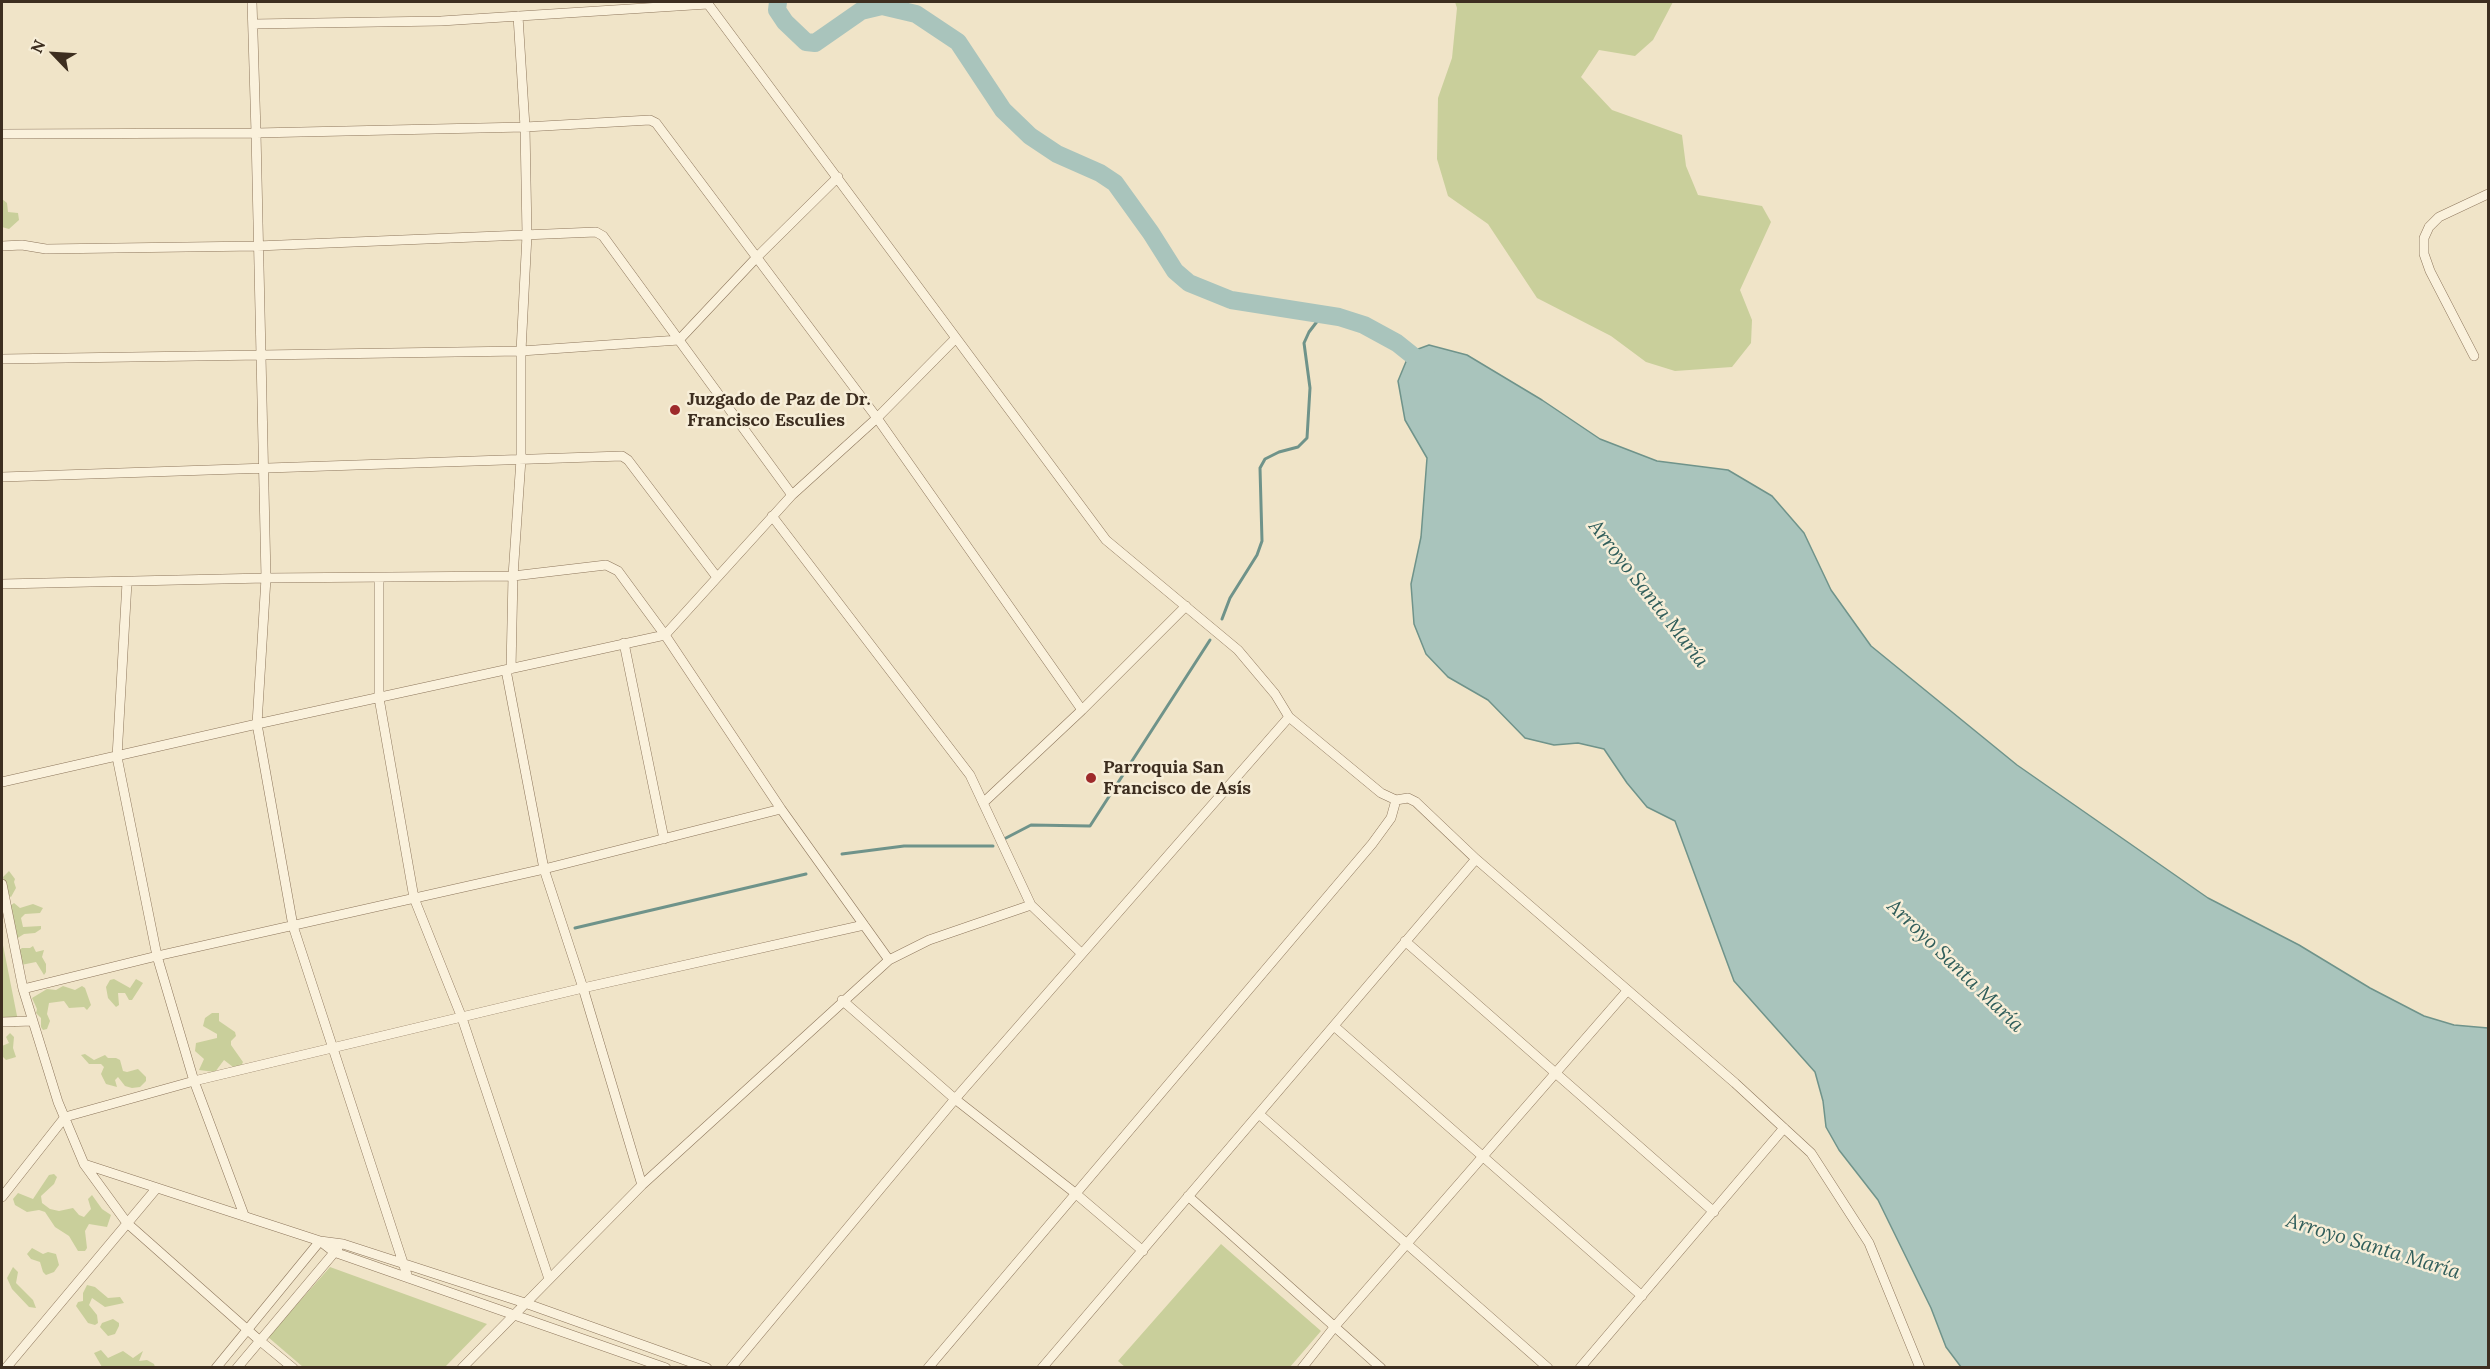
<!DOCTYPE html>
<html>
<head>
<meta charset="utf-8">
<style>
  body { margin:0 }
  #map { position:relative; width:2490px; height:1369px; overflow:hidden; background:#f0e4c8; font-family:Lora,serif }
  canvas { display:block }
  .frame { position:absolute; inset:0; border:3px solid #3d2e20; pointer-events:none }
  .north { position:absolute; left:24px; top:24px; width:60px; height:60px; -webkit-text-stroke:4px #f7eed8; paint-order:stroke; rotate:295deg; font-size:16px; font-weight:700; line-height:24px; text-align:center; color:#3d2e20 }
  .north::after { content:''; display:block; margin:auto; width:21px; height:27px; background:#3d2e20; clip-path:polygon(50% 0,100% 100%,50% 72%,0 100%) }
</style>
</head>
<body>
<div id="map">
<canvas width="2490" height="1369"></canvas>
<div class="frame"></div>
<div class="north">N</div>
</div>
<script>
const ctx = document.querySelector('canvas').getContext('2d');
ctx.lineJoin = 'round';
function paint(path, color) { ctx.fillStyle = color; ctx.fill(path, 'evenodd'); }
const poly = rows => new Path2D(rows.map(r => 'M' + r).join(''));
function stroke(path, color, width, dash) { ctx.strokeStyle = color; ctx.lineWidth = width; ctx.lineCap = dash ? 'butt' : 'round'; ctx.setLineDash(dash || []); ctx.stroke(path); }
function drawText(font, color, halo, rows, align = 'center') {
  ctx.font = font + ' Lora,serif'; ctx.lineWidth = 5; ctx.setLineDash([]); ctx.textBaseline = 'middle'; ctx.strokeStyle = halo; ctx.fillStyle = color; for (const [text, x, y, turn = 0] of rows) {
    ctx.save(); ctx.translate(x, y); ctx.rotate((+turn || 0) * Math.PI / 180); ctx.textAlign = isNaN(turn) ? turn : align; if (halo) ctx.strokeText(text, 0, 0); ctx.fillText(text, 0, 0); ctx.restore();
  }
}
const green = poly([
  [1455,2,1673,2,1653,40,1635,56,1599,50,1581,77,1612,110,1682,135,1686,166,1698,195,1762,206,1771,222,1740,290,1752,320,1751,343,1732,367,1675,371,1646,362,1611,336,1537,298,1488,224,1448,196,1437,159,1438,98,1452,58,1457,8],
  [2,199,7,203,8,212,18,213,19,220,9,229,2,227],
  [9,871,15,879,14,882,16,888,11,897,6,894,3,877],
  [14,903,20,908,33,904,43,908,40,913,25,914,21,918,23,927,41,926,41,929,35,933,24,934,16,939,10,906],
  [2,940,18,1021,15,1027,2,1018],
  [33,946,36,952,44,950,42,957,46,964,46,972,44,975,36,962,21,965,19,950,22,948,30,948],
  [114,979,130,988,136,979,143,983,132,1000,129,1000,125,993,118,993,119,1005,116,1007,108,998,106,987,110,980],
  [63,986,75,990,82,986,85,988,91,1005,87,1010,84,1007,69,1008,64,1001,49,1003,47,1014,50,1021,47,1029,43,1030,41,1027,41,1018,36,1013,37,1009,32,998,47,989,56,990],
  [212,1013,219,1013,219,1021,235,1032,236,1036,231,1041,231,1045,243,1062,241,1066,233,1067,224,1060,215,1072,199,1070,204,1059,195,1051,196,1043,217,1038,217,1034,203,1026,205,1018],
  [10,1033,14,1037,13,1048,16,1057,6,1060,2,1056,2,1046,9,1043,6,1037],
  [85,1054,94,1060,105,1055,108,1058,116,1058,120,1060,123,1071,127,1072,138,1069,146,1077,146,1081,140,1087,132,1088,125,1086,118,1077,115,1080,117,1087,106,1084,101,1074,104,1067,101,1064,89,1064,81,1055],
  [54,1174,57,1177,54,1184,41,1196,42,1203,50,1209,59,1211,73,1208,79,1215,84,1217,91,1209,88,1199,92,1195,102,1209,111,1215,107,1227,89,1224,85,1231,87,1248,85,1251,78,1251,69,1236,55,1227,45,1212,39,1210,27,1212,15,1205,13,1199,18,1193,33,1199,49,1175],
  [1221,1244,1321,1331,1290,1367,1125,1367,1118,1361],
  [32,1248,43,1254,48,1252,56,1254,59,1265,54,1272,46,1275,43,1272,40,1262,31,1259,27,1254],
  [13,1267,18,1272,16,1283,33,1300,36,1308,29,1307,12,1289,7,1278],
  [330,1267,487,1324,445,1367,303,1367,268,1337],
  [87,1285,95,1287,108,1298,120,1297,124,1303,105,1307,92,1298,89,1305,97,1315,98,1323,95,1325,88,1323,76,1306,78,1302,83,1301,83,1293],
  [113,1319,119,1323,119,1326,115,1334,108,1336,100,1327,102,1323],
  [101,1350,108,1358,123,1351,133,1358,143,1351,139,1361,147,1360,154,1364,155,1367,111,1366,102,1367,94,1353]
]);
const water = poly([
  [1429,345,1467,355,1542,400,1600,439,1657,461,1728,470,1772,496,1804,533,1831,590,1871,646,2017,765,2208,898,2299,945,2370,988,2424,1016,2454,1025,2488,1028,2488,1367,1961,1367,1946,1347,1931,1308,1878,1200,1839,1150,1826,1127,1823,1101,1815,1072,1734,981,1675,821,1647,807,1627,783,1604,749,1578,743,1554,745,1525,738,1488,700,1448,677,1426,654,1414,624,1411,584,1421,537,1427,458,1405,420,1398,381,1410,352,1429,345]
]);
const stream = poly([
  [1222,619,1230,598,1257,555,1262,541,1260,468,1265,459,1279,452,1298,447,1307,438,1310,388,1304,343,1309,332,1322,315],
  [1006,838,1031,825,1090,826,1210,640],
  [842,854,904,846,993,846],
  [575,928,806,874]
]);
const river = poly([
  [778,2,777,10,785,22,806,42,815,43,861,11,882,6,916,14,958,42,1003,110,1030,136,1057,154,1100,173,1115,183,1151,233,1175,271,1189,283,1231,300,1339,317,1364,325,1397,343,1427,367]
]);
const minor = poly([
  [253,24,441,21,708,4,1106,540,1238,650,1275,694,1289,717,1381,793,1396,800,1408,798,1416,802,1476,859,1735,1083,1811,1153,1869,1243,1920,1368],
  [2,134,256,133,252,2],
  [2,246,22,245,46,249,257,246,596,232,603,236,792,495],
  [2474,356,2430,271,2424,254,2424,238,2429,227,2439,217,2488,194],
  [2,359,521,351,679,340,757,257,838,177],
  [2,477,622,456,628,460,716,576],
  [772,516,970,775,1031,905,1081,953],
  [379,578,379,698,414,898,462,1018,549,1279],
  [127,582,117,757,157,956,194,1081,244,1215],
  [2,584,266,578,513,576,606,565,618,571,665,635,781,809,889,960],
  [624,643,664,839],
  [511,669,513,576,521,459,521,351,527,235,525,127,518,16],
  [506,670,544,869,583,988,642,1185],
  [2,782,257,724,665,635,792,495,877,418,955,339],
  [983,803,1082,710,1186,606],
  [2,884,23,989,58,1102,84,1164,127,1223,259,1340,293,1368],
  [1405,941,1714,1212],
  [23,989,157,956,544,869,781,809],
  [842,1000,955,1099,1075,1193,1143,1251],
  [2,1022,33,1021],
  [1334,1026,1642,1296],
  [1259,1114,1548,1368],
  [84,1164,320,1241,343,1244,525,1303,707,1368],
  [1188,1196,1381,1368],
  [2,1197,65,1117,194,1081,583,988,864,925],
  [320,1241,334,1252,666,1368],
  [408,1278,293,926,257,724,266,578,256,133,525,127,650,120,656,123,877,418,1082,710],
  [6,1368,156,1189],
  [216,1368,320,1241],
  [237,1368,338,1248],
  [462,1368,642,1185,889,960,929,940,1031,905],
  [731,1368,955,1099,1289,717],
  [928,1368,1372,844,1391,818,1396,800],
  [1042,1368,1476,859],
  [1302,1368,1336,1325,1627,991],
  [1580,1368,1784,1128]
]);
const markers = [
  [675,410,6,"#9e2a2b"],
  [1091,778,6,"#9e2a2b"]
];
const poiNames = [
  ["Juzgado de Paz de Dr.",687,400],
  ["Francisco Esculies",687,421],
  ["Parroquia San",1103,768],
  ["Francisco de Asís",1103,789]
];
const waterNames = [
  ["Arroyo Santa María",1648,594,52],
  ["Arroyo Santa María",1955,966,44],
  ["Arroyo Santa María",2373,1247,17]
];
paint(green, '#c9cf9b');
paint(water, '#a9c4bc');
stroke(water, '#6f938a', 1.5);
stroke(stream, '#6f938a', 3);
stroke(river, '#a9c4bc', 18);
stroke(minor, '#8d765c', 10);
stroke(minor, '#faf1dc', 9);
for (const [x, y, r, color] of markers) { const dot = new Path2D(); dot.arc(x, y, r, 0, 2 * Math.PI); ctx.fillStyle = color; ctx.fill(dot); stroke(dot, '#f7eed8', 2); }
drawText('bold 18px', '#3d2e20', '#f7eed8', poiNames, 'left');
drawText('italic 20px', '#2f5d5a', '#f7eed8', waterNames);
</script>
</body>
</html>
